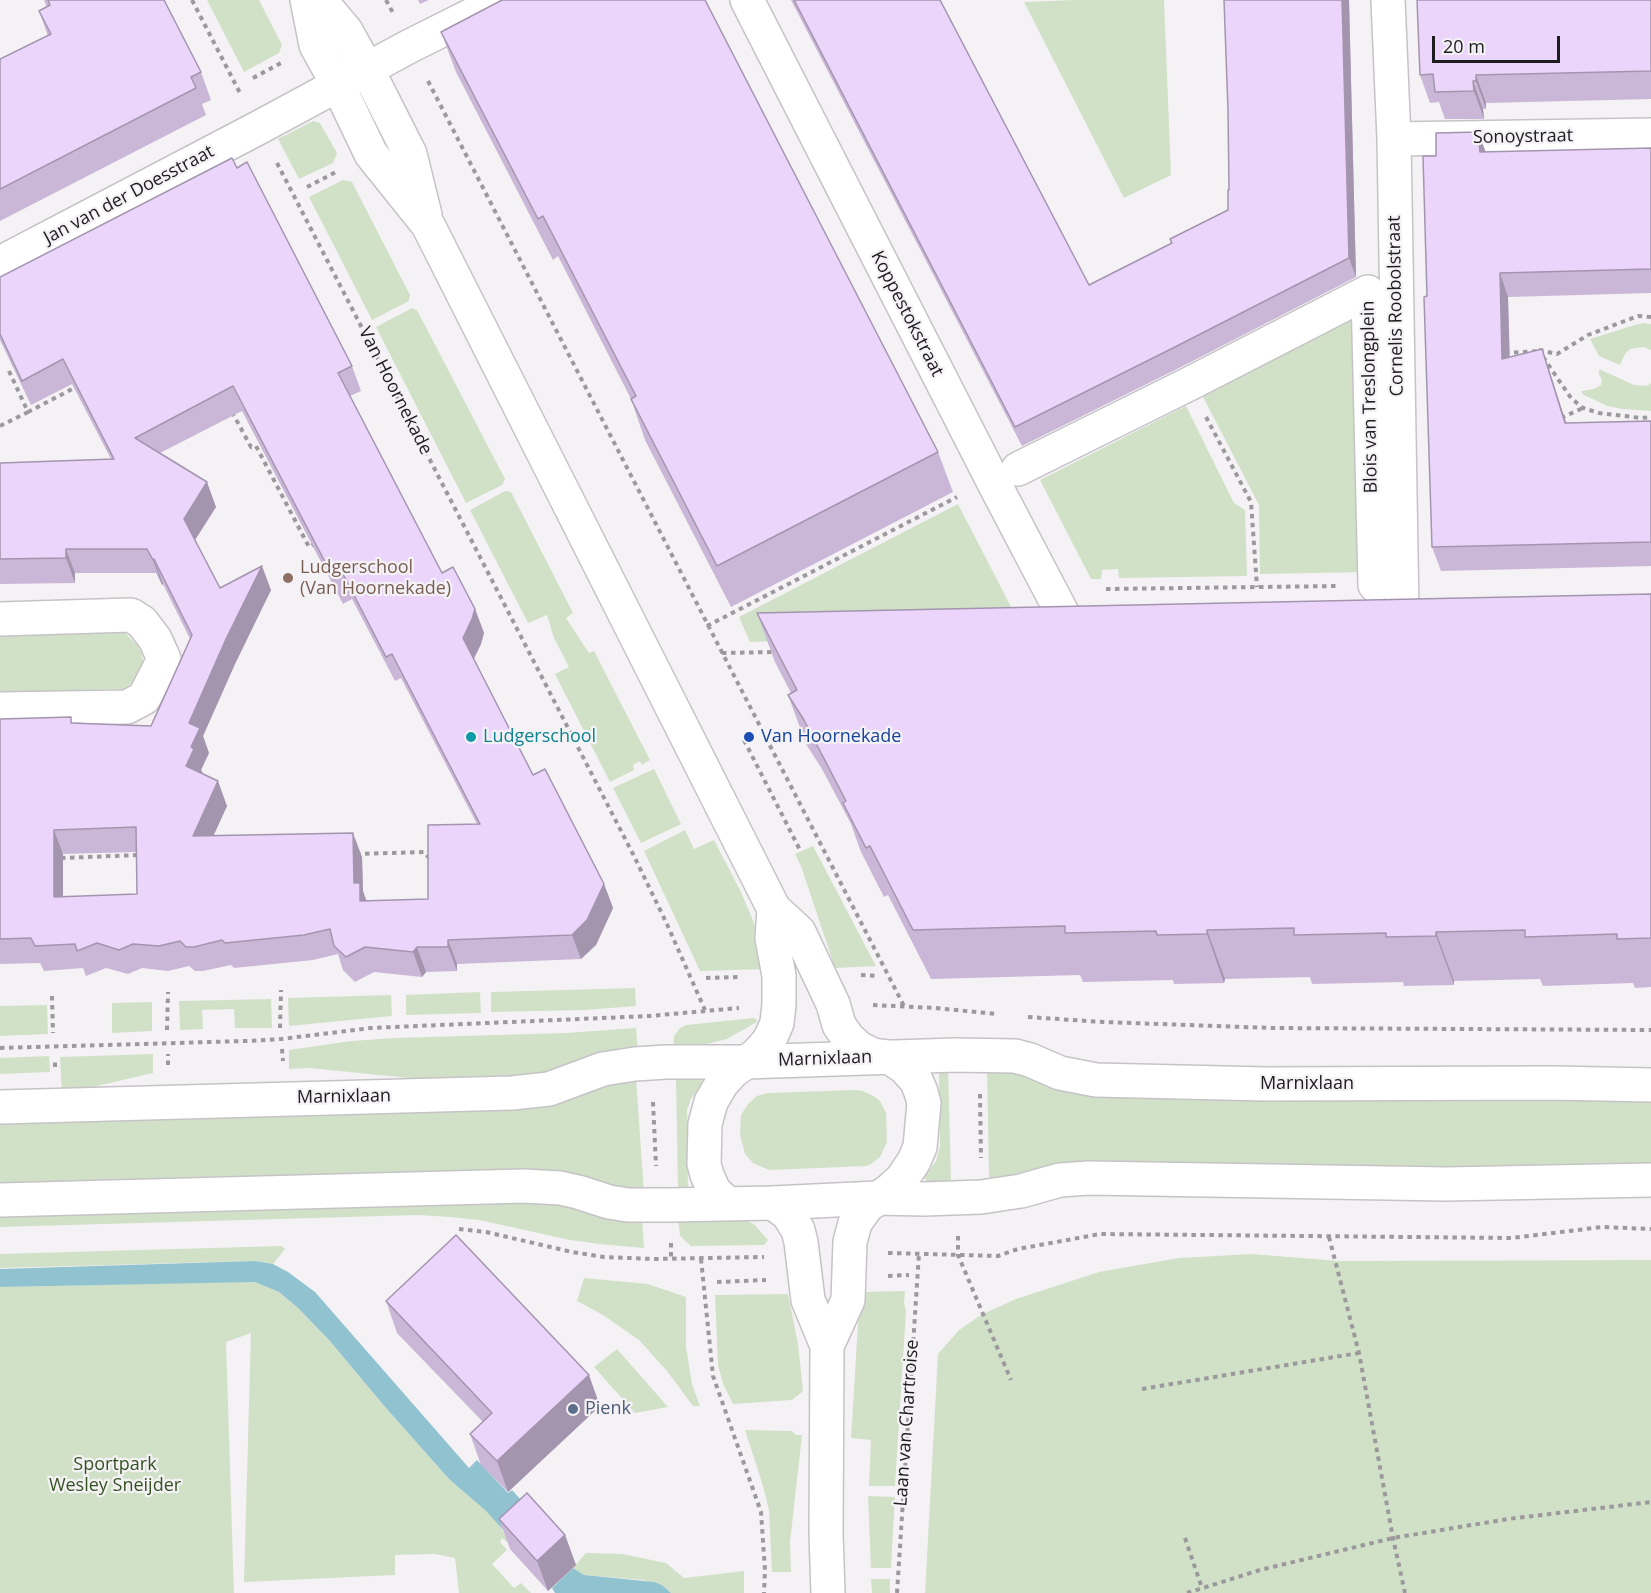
<!DOCTYPE html>
<html>
<head>
<meta charset="utf-8">
<style>
  body { margin:0 }
  #map { position:relative; width:1651px; height:1593px; overflow:hidden; background:#f5f2f6; font-family:"Open Sans",sans-serif }
  canvas { display:block }
  .scale { position:absolute; left:1432px; top:36px; width:128px; height:27px; box-sizing:border-box; border:3px solid #1d1c1e; border-top:0; padding-left:8px; font-size:18px; line-height:21px; white-space:nowrap; color:#1d1c1e; -webkit-text-stroke:4px #f5f2f6; paint-order:stroke }
</style>
</head>
<body>
<div id="map">
<canvas width="1651" height="1593"></canvas>
<div class="scale">20 m</div>
</div>
<script>
const ctx = document.querySelector('canvas').getContext('2d');
ctx.lineJoin = 'round';
function paint(path, color) { ctx.fillStyle = color; ctx.fill(path, 'evenodd'); }
const poly = rows => new Path2D(rows.map(r => 'M' + r).join(''));
function stroke(path, color, width, dash) { ctx.strokeStyle = color; ctx.lineWidth = width; ctx.lineCap = dash ? 'butt' : 'round'; ctx.setLineDash(dash || []); ctx.stroke(path); }
function drawText(font, color, halo, rows, align = 'center') {
  ctx.font = font + ' "Open Sans",sans-serif'; ctx.lineWidth = 4.5; ctx.setLineDash([]); ctx.textBaseline = 'middle'; ctx.strokeStyle = halo; ctx.fillStyle = color; for (const [text, x, y, turn = 0] of rows) {
    ctx.save(); ctx.translate(x, y); ctx.rotate((+turn || 0) * Math.PI / 180); ctx.textAlign = isNaN(turn) ? turn : align; if (halo) ctx.strokeText(text, 0, 0); ctx.fillText(text, 0, 0); ctx.restore();
  }
}
const green = poly([
  [207,0,259,0,282,45,279,53,244,72],
  [1074,0,1164,0,1171,175,1124,198,1024,2],
  [313,121,320,123,337,153,333,163,299,179,278,139],
  [343,180,352,182,410,295,409,301,372,320,309,197],
  [412,308,417,310,505,479,502,485,466,503,376,327],
  [1359,309,1361,381,1353,382,1354,422,1363,422,1367,572,1260,574,1259,505,1200,391],
  [1643,323,1651,324,1651,350,1644,347,1630,349,1625,354,1620,365,1599,356,1590,339,1635,325],
  [1599,369,1634,385,1647,386,1651,383,1651,411,1623,409,1607,406,1584,395,1581,392,1582,391,1594,389,1601,385,1602,380,1599,375],
  [1186,406,1234,503,1245,510,1247,576,1119,578,1118,569,1102,570,1101,579,1091,579,1040,480],
  [505,491,511,492,573,613,566,618,589,653,594,651,650,760,642,765,640,761,633,765,634,770,610,782,555,674,569,667,554,638,547,615,528,623,470,510],
  [958,504,1025,634,750,642,739,617],
  [125,633,137,645,142,654,143,662,136,679,124,689,0,692,0,636],
  [654,769,681,824,641,843,613,788],
  [685,830,694,849,714,840,740,890,752,918,759,936,765,969,700,971,644,851],
  [813,846,876,966,835,968,801,866,795,854],
  [635,988,636,1006,586,1010,491,1012,491,992],
  [480,992,481,1013,406,1015,406,995],
  [391,995,392,1016,289,1026,288,998],
  [271,999,272,1028,235,1028,234,1009,202,1010,203,1029,180,1030,179,1001],
  [152,1002,152,1031,112,1033,112,1003],
  [47,1005,48,1034,0,1036,0,1006],
  [754,1018,756,1019,757,1022,727,1039,686,1049,673,1048,674,1036,680,1028,686,1025],
  [636,1028,638,1053,545,1076,459,1083,309,1068,289,1069,289,1050,351,1041,394,1038,566,1033],
  [153,1054,153,1073,62,1094,60,1057],
  [49,1056,50,1072,0,1074,0,1058],
  [987,1065,1651,1095,1651,1169,1094,1164,989,1180],
  [939,1068,948,1068,951,1182,927,1182,924,1177,936,1161,940,1146],
  [636,1078,644,1193,0,1189,0,1118,575,1092],
  [676,1078,700,1078,702,1081,702,1084,691,1099,687,1110,688,1192,678,1193],
  [856,1090,863,1091,875,1097,880,1101,886,1113,887,1142,880,1157,871,1164,866,1166,769,1170,753,1163,745,1154,740,1135,741,1115,748,1104,757,1096,768,1093],
  [507,1197,642,1217,644,1248,599,1244,570,1240,479,1220,450,1217,418,1215,0,1227,0,1211],
  [678,1218,744,1219,755,1225,768,1240,764,1245,691,1246,680,1236],
  [281,1246,285,1249,273,1264,255,1261,0,1268,0,1254],
  [1251,1254,1339,1261,1651,1260,1651,1593,925,1593,938,1354,959,1330,981,1315,1016,1299,1099,1272,1179,1258],
  [584,1278,648,1284,686,1297,686,1347,692,1384,700,1406,693,1406,667,1371,639,1340,603,1315,577,1301],
  [224,1282,255,1282,279,1292,298,1308,329,1340,386,1408,449,1479,486,1511,497,1522,512,1546,502,1538,500,1542,507,1550,492,1564,514,1588,521,1583,531,1593,459,1593,455,1558,435,1554,395,1555,395,1575,244,1582,251,1333,226,1342,234,1593,0,1593,0,1287],
  [905,1291,904,1303,906,1311,895,1486,869,1486,871,1440,851,1438,860,1292],
  [788,1294,798,1344,803,1391,792,1400,733,1404,723,1384,718,1365,715,1295],
  [617,1349,668,1407,635,1413,594,1367],
  [745,1430,792,1431,796,1435,802,1435,790,1542,791,1572,772,1572,769,1510,763,1486],
  [868,1496,895,1497,891,1568,871,1568],
  [586,1553,622,1554,666,1563,684,1578,744,1571,744,1593,671,1593,662,1585,643,1580,584,1575,573,1568],
  [871,1579,890,1579,890,1593,872,1593]
]);
const water = poly([
  [255,1261,273,1264,288,1272,315,1292,469,1468,477,1460,508,1493,512,1490,531,1511,505,1532,486,1511,449,1479,386,1408,329,1340,298,1308,279,1292,255,1282,0,1287,0,1269],
  [573,1568,584,1575,654,1582,662,1585,671,1593,555,1593,552,1588]
]);
const path = poly([
  [192,0,241,95],
  [386,0,393,13],
  [253,78,281,63],
  [428,81,904,1006],
  [277,163,633,854,666,922,705,1010],
  [307,187,336,172],
  [1539,350,1557,354,1588,335,1638,316,1651,317],
  [1505,353,1539,351],
  [1543,357,1571,398,1583,408,1599,413,1641,418,1651,417],
  [9,371,28,412,78,386],
  [232,412,251,447,256,446,309,547,316,543],
  [1206,417,1251,502,1257,587],
  [1561,418,1583,408],
  [0,426,28,412],
  [1106,589,1338,586],
  [707,626,957,497],
  [722,653,775,652],
  [744,740,801,852],
  [356,854,424,852,430,859],
  [61,858,140,855],
  [861,975,878,976],
  [706,978,741,977],
  [52,996,53,1033],
  [873,1005,935,1008,997,1014],
  [1028,1017,1103,1022,1273,1028,1651,1030],
  [280,1028,281,990],
  [167,1030,168,992],
  [0,1048,246,1041,281,1039,371,1028,649,1016,739,1008],
  [282,1049,283,1061],
  [168,1065,168,1054],
  [55,1067,55,1058],
  [980,1094,981,1158],
  [653,1102,656,1166],
  [459,1229,486,1232,572,1252,604,1257,654,1259,764,1257],
  [958,1236,958,1255,1011,1380],
  [1329,1237,1359,1353,1393,1538,1405,1593],
  [671,1243,671,1259],
  [888,1253,998,1256,1018,1249,1100,1234,1512,1238,1602,1227,1651,1229],
  [701,1259,713,1376,761,1512,765,1570,764,1593],
  [888,1276,909,1275],
  [717,1282,766,1280],
  [1142,1389,1359,1353],
  [1185,1538,1202,1588],
  [897,1593,919,1253],
  [1187,1593,1260,1570,1393,1538,1508,1519,1651,1502]
]);
const pedestrian = poly([
  [1018,469,1189,384,1368,292,1375,585]
]);
const minor = poly([
  [747,0,994,483,1069,626,1092,626],
  [1388,0,1394,139,1402,612],
  [1394,139,1651,135],
  [0,263,258,128,410,46,502,0],
  [0,619,131,615,142,622,155,639,164,659,144,698,127,707,0,709]
]);
const tertiary = poly([
  [307,0,316,45,338,85,371,154,428,225,774,909,799,932,833,1004,839,1025,848,1038,859,1048,873,1055,889,1057,904,1067,916,1080,921,1092,924,1103,920,1147,914,1161,902,1179,890,1190,867,1206,855,1223,850,1242,848,1300,827,1346],
  [320,0,346,31,367,69,410,154,425,215],
  [727,1203,714,1191,707,1175,704,1164,705,1124,711,1102,722,1083,733,1071,755,1056,763,1048,770,1039,777,1023,779,1004,779,976,772,938,774,909],
  [773,1203,788,1214,798,1230,801,1242,808,1300,827,1346,826,1534,828,1593]
]);
const secondary = poly([
  [0,1107,512,1093,549,1089,603,1069,635,1064,666,1062,745,1062,955,1055,1015,1056,1030,1060,1060,1073,1096,1080,1265,1084,1553,1083,1651,1085],
  [0,1200,524,1186,560,1188,578,1192,609,1202,628,1205,670,1205,773,1203,877,1198,924,1199,981,1197,1021,1191,1060,1180,1089,1178,1447,1184,1651,1180]
]);
const wall = poly([
  [44,0,164,0,201,72,211,100,202,104,206,115,0,221,0,59,48,36,39,11,47,7],
  [418,0,429,0,420,4],
  [791,0,940,0,1089,285,1171,244,1170,239,1228,210,1229,190,1349,0,1356,277,1181,367,1022,446],
  [1651,0,1651,99,1486,103,1486,109,1483,109,1484,119,1445,119,1439,102,1430,103,1420,75],
  [441,32,938,452,953,492,731,607,645,440,631,399,558,256,553,260,456,72],
  [1478,132,1486,152,1651,148,1651,293,1508,297,1510,357,1542,349,1566,423,1651,421,1651,566,1441,571,1432,547,1427,296,1436,156],
  [237,168,352,366,361,391,350,396,442,573,475,609,484,633,481,644,474,659,533,775,604,884,613,908,596,945,581,959,457,964,457,971,426,972,422,977,374,972,355,982,343,970,338,954,313,960,234,968,231,965,203,971,195,971,189,966,168,971,142,968,128,974,106,968,86,976,83,968,44,971,40,963,0,964,0,719,151,726,190,639,163,584,162,585,156,573,75,573,75,583,0,584,0,463,111,459,72,384,31,405,0,340,0,277],
  [242,411,343,604,352,599,395,681,401,678,477,824,428,899,366,901,363,891,362,857,213,836,227,806,202,774,201,770,209,753,203,736,235,664,271,590,220,588,195,540,216,507,160,453],
  [136,852,137,894,63,897,63,854],
  [1651,594,1651,987,1635,988,1633,983,1543,986,1540,979,1454,981,1454,985,1404,986,1403,982,1312,984,1310,977,1225,979,1224,983,1174,984,1173,980,1083,982,1080,975,931,979,888,895,884,897,861,852,851,824,822,769,806,744,788,695,791,693,775,662,757,613],
  [386,1301,600,1406,508,1492,481,1465,470,1434,483,1422,397,1333],
  [499,1519,565,1535,576,1565,548,1591,510,1549]
]);
const shadedWall = poly([
  [1342,0,1349,0,1356,277,1349,258],
  [1476,75,1486,103,1486,109,1476,81],
  [1473,81,1483,109,1484,119,1474,91],
  [1478,132,1487,156,1480,152],
  [1500,273,1508,297,1510,383,1502,359],
  [1542,349,1550,373,1574,447,1565,423],
  [207,482,216,507,193,543,184,519],
  [66,549,75,573,75,583,66,558],
  [154,559,163,584,162,585,153,560],
  [262,566,271,590,235,664,203,736,209,753,201,770,203,773,195,791,186,766,191,747,189,723,226,639],
  [475,609,484,633,481,644,472,662,463,638],
  [218,781,227,806,202,861,193,836],
  [54,830,63,854,63,921,54,897],
  [353,833,362,857,363,891,369,907,360,901,354,883],
  [604,884,613,908,596,945,581,959,572,935],
  [1207,930,1225,979,1224,983,1207,934],
  [1436,932,1454,981,1454,985,1436,936],
  [448,940,457,964,457,971,448,947],
  [417,947,426,972,422,977,413,952],
  [589,1375,600,1406,508,1492,497,1461],
  [565,1535,576,1565,548,1591,537,1561]
]);
const building = poly([
  [48,0,164,0,201,72,191,77,196,88,0,189,0,59,51,34,39,11,50,5,48,0],
  [502,0,705,0,938,452,717,566,631,399,636,396,543,216,538,219,441,32,502,0],
  [794,0,940,0,1089,285,1172,243,1170,239,1228,210,1228,190,1229,190,1228,110,1224,0,1342,0,1349,258,1173,348,1015,427,794,0],
  [1417,0,1651,0,1651,71,1476,75,1476,81,1473,81,1474,91,1435,92,1433,74,1420,75,1417,0],
  [1478,132,1480,152,1651,148,1651,269,1500,273,1502,359,1542,349,1565,423,1651,421,1651,542,1432,547,1424,297,1427,296,1423,156,1436,156,1436,133,1478,132],
  [232,158,237,168,247,162,352,366,338,373,442,573,453,567,475,609,472,619,463,638,533,775,545,769,604,884,587,920,572,935,448,940,448,947,417,947,413,952,365,947,346,957,334,946,330,929,304,935,225,943,222,940,194,947,186,947,180,941,159,946,133,944,119,950,97,943,77,951,75,944,35,946,31,938,0,939,0,719,71,717,71,723,151,726,192,635,154,559,153,560,147,549,66,549,66,558,0,559,0,463,114,459,63,359,22,381,0,334,0,277,232,158],
  [233,386,334,579,343,574,386,657,392,654,480,824,428,825,428,899,360,901,360,883,354,883,353,833,193,836,218,781,186,766,194,749,191,747,200,728,189,723,226,639,262,566,220,588,184,519,207,482,135,438,233,386],
  [136,827,137,894,54,897,54,830,136,827],
  [1651,594,1651,938,1617,939,1617,934,1525,937,1525,930,1436,932,1436,936,1386,937,1386,933,1294,935,1294,928,1207,930,1207,934,1157,935,1156,931,1065,933,1065,926,913,930,870,846,866,848,843,803,846,801,804,720,788,695,797,690,757,613,1651,594],
  [456,1235,589,1375,497,1461,470,1434,492,1413,386,1301,456,1235],
  [527,1493,565,1535,537,1561,499,1519,527,1493]
]);
const markers = [
  [288,578,6,"#8d6e63"],
  [471,737,6,"#0f9aa8"],
  [749,737,6,"#1a4fb4"],
  [573,1409,6,"#5c6f8a"]
];
const streetNames = [
  ["Sonoystraat",1523,137,-1],
  ["Jan van der Doesstraat",129,195,-28],
  ["Cornelis Roobolstraat",1396,306,-91],
  ["Koppestokstraat",907,314,63],
  ["Van Hoornekade",395,391,63],
  ["Blois van Treslongplein",1370,397,-91],
  ["Marnixlaan",825,1059,-2],
  ["Marnixlaan",1307,1084],
  ["Marnixlaan",344,1097,-1],
  ["Laan van Chartroise",907,1423,-86]
];
const educationNames = [
  ["Ludgerschool",300,568],
  ["(Van Hoornekade)",300,589]
];
const cultureNames = [
  ["Ludgerschool",483,737]
];
const transitNames = [
  ["Van Hoornekade",761,737]
];
const serviceNames = [
  ["Pienk",585,1409]
];
const parkNames = [
  ["Sportpark",115,1465],
  ["Wesley Sneijder",115,1486]
];
paint(green, '#d1e1c8');
paint(water, '#91c2cf');
stroke(pedestrian, '#c6c3c6', 36);
stroke(minor, '#c6c3c6', 36);
stroke(tertiary, '#c6c3c6', 36);
stroke(secondary, '#c6c3c6', 36);
stroke(path, '#9b999c', 4, [4.5, 4.5]);
stroke(pedestrian, '#fff', 33);
stroke(minor, '#fff', 33);
stroke(tertiary, '#fff', 33);
stroke(secondary, '#fff', 33);
paint(wall, '#cab7d7');
paint(shadedWall, '#a495af');
paint(building, '#ebd5fa');
stroke(building, '#a495af', 1.5);
for (const [x, y, r, color] of markers) { const dot = new Path2D(); dot.arc(x, y, r, 0, 2 * Math.PI); ctx.fillStyle = color; ctx.fill(dot); stroke(dot, '#f5f2f6', 2); }
drawText('18px', '#1d1c1e', '#f5f2f6', streetNames);
drawText('18px', '#785e54', '#f5f2f6', educationNames, 'left');
drawText('18px', '#0d838f', '#f5f2f6', cultureNames, 'left');
drawText('18px', '#164399', '#f5f2f6', transitNames, 'left');
drawText('18px', '#4e5e75', '#f5f2f6', serviceNames, 'left');
drawText('18px', '#345220', '#f5f2f6', parkNames);
</script>
</body>
</html>
